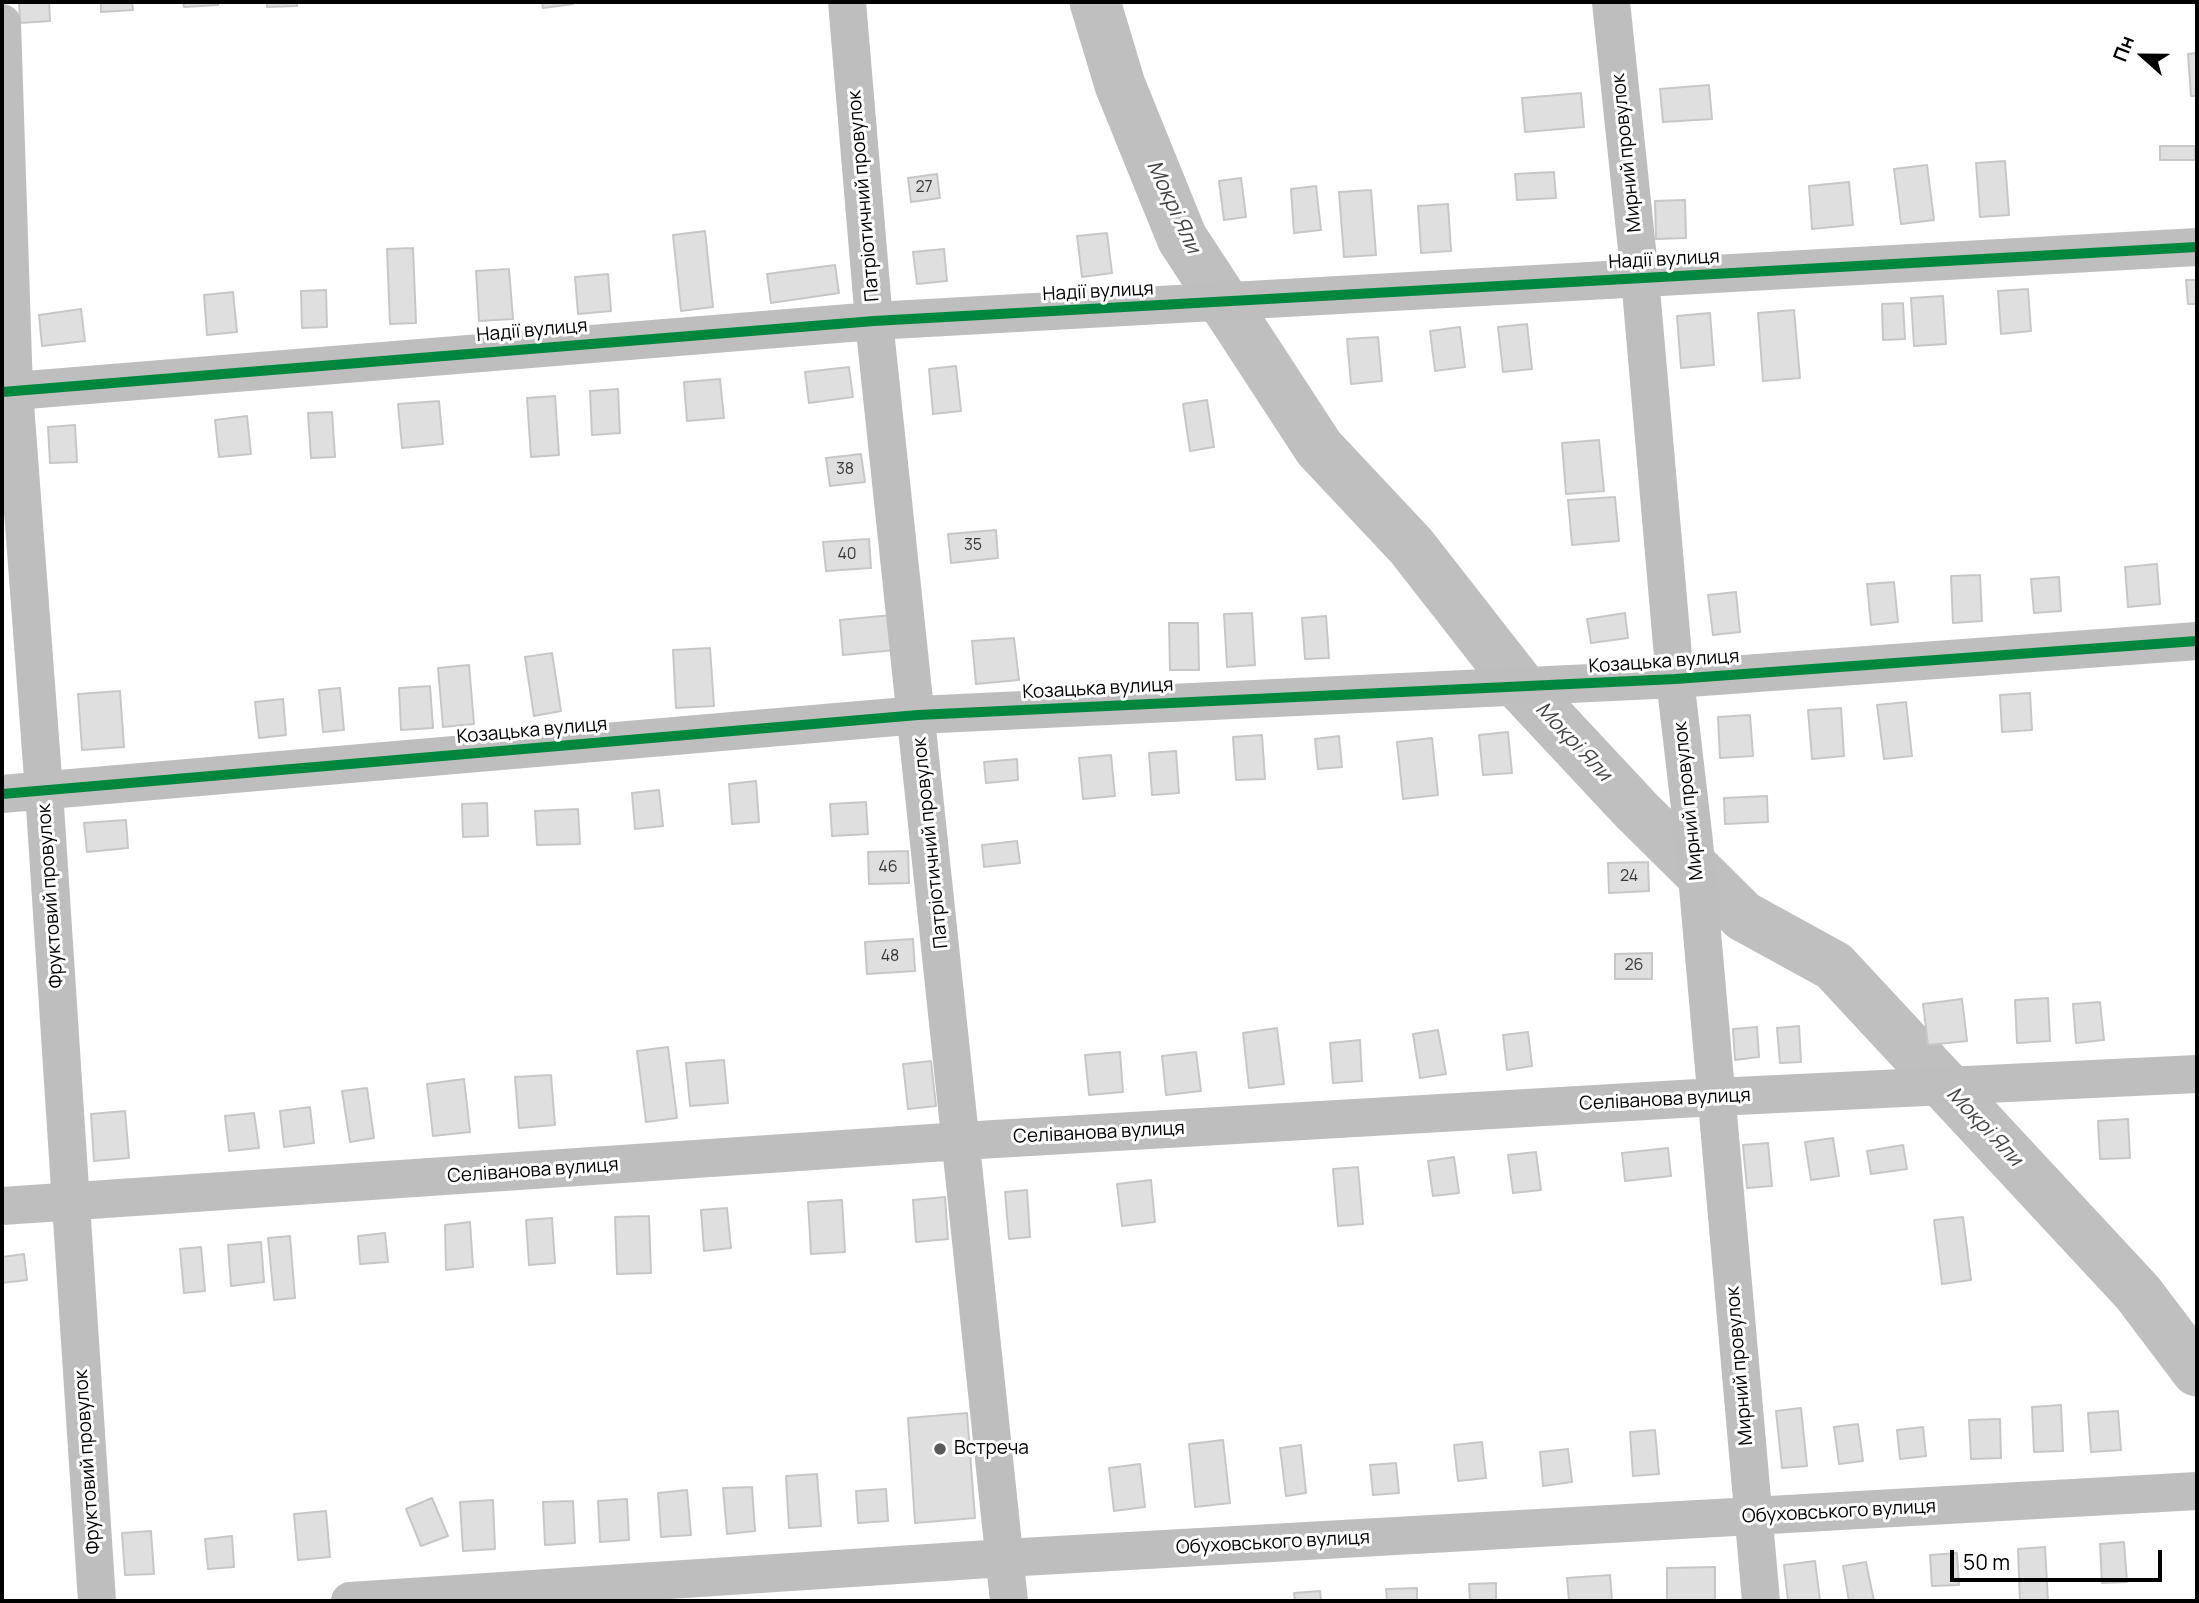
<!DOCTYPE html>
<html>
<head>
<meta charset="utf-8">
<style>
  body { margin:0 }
  #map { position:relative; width:2199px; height:1603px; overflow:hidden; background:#fff; font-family:Manrope,sans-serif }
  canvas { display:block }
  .frame { position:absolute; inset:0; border:4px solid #000; pointer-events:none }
  .north { position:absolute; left:2108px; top:21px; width:70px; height:70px; -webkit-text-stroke:5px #fff; paint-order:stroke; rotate:291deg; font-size:19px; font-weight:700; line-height:28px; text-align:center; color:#000 }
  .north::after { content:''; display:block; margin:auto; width:24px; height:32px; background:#000; clip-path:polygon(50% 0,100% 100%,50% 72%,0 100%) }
  .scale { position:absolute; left:1950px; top:1550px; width:212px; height:32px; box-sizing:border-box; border:4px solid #000; border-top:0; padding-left:9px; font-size:21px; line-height:24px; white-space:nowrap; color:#000; -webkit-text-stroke:5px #fff; paint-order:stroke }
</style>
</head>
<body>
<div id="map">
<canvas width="2199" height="1603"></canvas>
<div class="frame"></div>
<div class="north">Пн</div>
<div class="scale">50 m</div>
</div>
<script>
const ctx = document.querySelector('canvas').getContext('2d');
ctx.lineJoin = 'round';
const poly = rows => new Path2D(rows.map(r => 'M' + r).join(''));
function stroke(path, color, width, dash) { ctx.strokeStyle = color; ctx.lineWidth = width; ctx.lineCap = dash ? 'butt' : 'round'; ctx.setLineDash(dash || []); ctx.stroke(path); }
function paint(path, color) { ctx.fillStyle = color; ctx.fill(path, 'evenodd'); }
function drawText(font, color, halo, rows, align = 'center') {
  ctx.font = font + ' Manrope,sans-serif'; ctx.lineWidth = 6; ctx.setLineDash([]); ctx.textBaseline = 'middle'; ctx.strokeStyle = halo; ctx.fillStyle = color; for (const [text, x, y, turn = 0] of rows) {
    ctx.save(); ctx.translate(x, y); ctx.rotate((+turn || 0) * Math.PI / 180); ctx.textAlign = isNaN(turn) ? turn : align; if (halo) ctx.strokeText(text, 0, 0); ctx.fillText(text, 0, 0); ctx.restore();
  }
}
const river = poly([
  [1095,2,1120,85,1182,238,1319,448,1411,546,1522,688,1636,810,1743,916,1834,966,2138,1293,2197,1371]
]);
const building = poly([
  [19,2,49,2,50,21,20,23,19,2],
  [101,2,132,2,133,10,101,12,101,2],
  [183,2,218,2,218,5,184,7,183,2],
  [267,2,297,2,297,6,267,7,267,2],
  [542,2,573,2,573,4,543,8,542,2],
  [2197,53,2197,96,2191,96,2188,54,2197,53],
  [1709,85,1712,119,1663,122,1660,89,1709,85],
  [1581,93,1584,127,1525,132,1522,98,1581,93],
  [2160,146,2195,146,2195,160,2160,160,2160,146],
  [2005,161,2009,215,1980,217,1976,163,2005,161],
  [1927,165,1934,220,1901,224,1894,169,1927,165],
  [1554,172,1556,198,1517,200,1515,174,1554,172],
  [937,174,940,198,911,202,908,178,937,174],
  [1241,178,1246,217,1224,220,1219,181,1241,178],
  [1849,182,1853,225,1812,229,1809,186,1849,182],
  [1316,186,1321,230,1294,233,1291,189,1316,186],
  [1371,190,1376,255,1344,257,1339,192,1371,190],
  [1685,200,1686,238,1656,239,1655,201,1685,200],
  [1448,204,1451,251,1421,253,1418,206,1448,204],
  [705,231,713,307,681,311,673,235,705,231],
  [1107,233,1112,273,1082,277,1077,236,1107,233],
  [413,248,416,323,390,324,387,249,413,248],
  [944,249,947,281,917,284,913,252,944,249],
  [835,265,839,293,771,303,767,274,835,265],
  [509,269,513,319,479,321,476,271,509,269],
  [608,274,611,311,578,314,575,277,608,274],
  [2186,280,2197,280,2197,304,2188,304,2186,280],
  [2028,289,2031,331,2001,334,1998,291,2028,289],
  [326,290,327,327,302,328,301,291,326,290],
  [233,292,237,332,207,335,204,295,233,292],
  [1943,296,1946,344,1914,346,1911,298,1943,296],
  [1903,303,1905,339,1883,340,1882,304,1903,303],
  [81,309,85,341,42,346,39,315,81,309],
  [1794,310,1800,378,1763,381,1758,313,1794,310],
  [1710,313,1714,365,1681,368,1677,316,1710,313],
  [1527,324,1532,369,1503,372,1498,327,1527,324],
  [1460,327,1465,367,1435,371,1430,331,1460,327],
  [1378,337,1382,381,1351,384,1347,339,1378,337],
  [956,366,961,411,933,414,929,369,956,366],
  [849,367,853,397,809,403,805,372,849,367],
  [720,379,724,418,687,421,684,382,720,379],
  [618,389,620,433,592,435,590,391,618,389],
  [555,396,559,455,531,457,527,398,555,396],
  [1207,400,1214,447,1190,451,1183,404,1207,400],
  [439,401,443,444,402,448,398,404,439,401],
  [332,412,335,457,311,458,308,413,332,412],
  [247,416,251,454,219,457,215,420,247,416],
  [75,425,77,462,50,463,48,427,75,425],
  [1599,440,1604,491,1566,494,1562,443,1599,440],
  [861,454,865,482,830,486,826,458,861,454],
  [1615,497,1619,541,1572,545,1568,500,1615,497],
  [996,530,998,558,951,563,948,534,996,530],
  [869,539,871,568,826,571,823,542,869,539],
  [2157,564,2160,604,2128,607,2125,567,2157,564],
  [1980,575,1982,621,1953,623,1951,576,1980,575],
  [2059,577,2061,611,2034,613,2031,579,2059,577],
  [1894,582,1898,622,1871,625,1867,584,1894,582],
  [1736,592,1740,632,1713,635,1708,595,1736,592],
  [1252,613,1255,665,1227,667,1224,614,1252,613],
  [1625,613,1628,638,1591,643,1587,619,1625,613],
  [892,615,895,650,843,655,840,620,892,615],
  [1326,616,1329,658,1305,659,1302,618,1326,616],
  [1169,623,1198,623,1199,670,1170,670,1169,623],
  [1014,638,1019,680,976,684,972,641,1014,638],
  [710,648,714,706,676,708,673,650,710,648],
  [552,653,561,711,534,716,525,657,552,653],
  [469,665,474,724,443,727,438,668,469,665],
  [430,686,433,728,401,730,399,688,430,686],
  [340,688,344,730,323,732,319,690,340,688],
  [120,691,124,747,82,750,78,694,120,691],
  [2030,693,2032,730,2002,732,2000,695,2030,693],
  [283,699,286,735,259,738,255,702,283,699],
  [1906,702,1912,756,1884,759,1877,705,1906,702],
  [1841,708,1844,756,1812,759,1808,710,1841,708],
  [1750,715,1753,756,1720,758,1718,717,1750,715],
  [1508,732,1512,773,1483,775,1479,735,1508,732],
  [1262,735,1265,779,1236,780,1233,737,1262,735],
  [1339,736,1342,767,1318,769,1315,739,1339,736],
  [1432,738,1438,795,1403,799,1397,742,1432,738],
  [1176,751,1179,793,1152,795,1149,753,1176,751],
  [1111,755,1115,796,1083,799,1079,758,1111,755],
  [1017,759,1018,780,986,783,984,762,1017,759],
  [756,781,759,822,732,824,729,784,756,781],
  [659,790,663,826,635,829,632,793,659,790],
  [1767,796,1768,822,1725,824,1724,798,1767,796],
  [866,802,868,834,832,836,830,804,866,802],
  [487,803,488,836,463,837,462,804,487,803],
  [578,809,580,844,537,845,535,811,578,809],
  [126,820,128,848,87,852,84,823,126,820],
  [1017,841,1020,863,984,867,982,845,1017,841],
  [908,851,909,883,869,884,868,852,908,851],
  [1648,862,1649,891,1609,893,1608,863,1648,862],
  [913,939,915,971,867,974,865,942,913,939],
  [1652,953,1652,979,1615,979,1615,954,1652,953],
  [2048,998,2050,1041,2017,1043,2015,1000,2048,998],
  [1962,999,1967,1041,1928,1045,1923,1004,1962,999],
  [2100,1002,2104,1040,2076,1043,2073,1004,2100,1002],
  [1799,1026,1801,1062,1780,1063,1777,1028,1799,1026],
  [1757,1027,1759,1057,1735,1060,1733,1029,1757,1027],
  [1277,1028,1284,1084,1249,1088,1243,1033,1277,1028],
  [1438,1030,1446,1074,1420,1078,1413,1034,1438,1030],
  [1528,1032,1532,1066,1507,1070,1503,1035,1528,1032],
  [1360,1040,1362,1081,1333,1083,1330,1043,1360,1040],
  [668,1047,677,1118,646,1122,637,1051,668,1047],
  [1120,1052,1123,1092,1089,1095,1085,1055,1120,1052],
  [1196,1052,1201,1091,1166,1095,1162,1056,1196,1052],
  [724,1060,728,1103,690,1106,686,1063,724,1060],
  [931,1061,936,1106,908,1109,903,1064,931,1061],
  [551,1075,555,1125,519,1128,515,1077,551,1075],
  [464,1079,470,1132,433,1136,427,1084,464,1079],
  [367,1088,374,1138,350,1142,342,1091,367,1088],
  [310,1107,314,1143,284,1147,280,1111,310,1107],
  [125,1111,129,1158,94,1161,91,1114,125,1111],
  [254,1113,259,1148,229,1151,225,1116,254,1113],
  [2128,1119,2130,1158,2100,1159,2098,1121,2128,1119],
  [1833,1138,1839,1176,1811,1180,1805,1142,1833,1138],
  [1768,1143,1772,1186,1747,1188,1743,1145,1768,1143],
  [1903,1145,1907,1169,1871,1174,1867,1151,1903,1145],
  [1668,1148,1671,1176,1625,1181,1622,1153,1668,1148],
  [1536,1152,1541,1190,1513,1193,1508,1155,1536,1152],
  [1454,1157,1459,1193,1433,1196,1428,1161,1454,1157],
  [1358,1167,1363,1224,1338,1226,1333,1169,1358,1167],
  [1151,1180,1155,1222,1122,1226,1117,1184,1151,1180],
  [1027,1190,1030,1237,1009,1239,1005,1192,1027,1190],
  [945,1197,948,1239,916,1242,913,1200,945,1197],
  [842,1200,845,1252,811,1254,808,1202,842,1200],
  [727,1208,731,1248,704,1251,701,1210,727,1208],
  [649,1216,651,1273,617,1274,615,1217,649,1216],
  [1963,1217,1971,1280,1942,1284,1934,1220,1963,1217],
  [552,1218,555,1263,529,1265,526,1220,552,1218],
  [470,1222,473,1267,446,1270,445,1225,470,1222],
  [385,1233,388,1262,360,1264,358,1236,385,1233],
  [290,1236,295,1298,274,1300,268,1238,290,1236],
  [261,1242,264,1282,231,1286,228,1245,261,1242],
  [201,1247,205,1291,184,1293,180,1249,201,1247],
  [24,1254,27,1280,2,1283,2,1257,24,1254],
  [2061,1405,2063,1451,2034,1452,2032,1407,2061,1405],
  [1801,1408,1807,1466,1782,1468,1776,1411,1801,1408],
  [2118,1411,2121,1450,2091,1452,2088,1413,2118,1411],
  [967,1413,975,1518,915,1523,908,1418,967,1413],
  [2000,1419,2001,1458,1971,1459,1969,1420,2000,1419],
  [1858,1424,1863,1461,1839,1464,1834,1427,1858,1424],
  [1923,1427,1926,1456,1900,1459,1897,1430,1923,1427],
  [1655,1430,1659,1474,1633,1476,1630,1432,1655,1430],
  [1223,1440,1230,1503,1195,1507,1189,1444,1223,1440],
  [1482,1442,1486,1478,1458,1481,1454,1445,1482,1442],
  [1301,1445,1306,1493,1286,1496,1280,1448,1301,1445],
  [1568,1449,1572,1482,1543,1486,1540,1452,1568,1449],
  [1396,1463,1399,1493,1373,1495,1370,1465,1396,1463],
  [1140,1464,1145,1507,1114,1511,1109,1468,1140,1464],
  [817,1474,821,1526,789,1528,786,1476,817,1474],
  [752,1487,755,1531,727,1534,723,1488,752,1487],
  [886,1489,888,1521,858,1523,856,1491,886,1489],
  [687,1490,691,1535,661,1537,658,1493,687,1490],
  [432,1498,448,1536,421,1546,406,1509,432,1498],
  [627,1499,629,1540,600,1542,598,1501,627,1499],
  [493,1500,495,1549,463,1551,460,1502,493,1500],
  [573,1501,575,1543,545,1545,543,1502,573,1501],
  [326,1511,330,1557,298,1560,294,1514,326,1511],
  [151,1531,154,1574,125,1575,122,1533,151,1531],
  [232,1536,234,1567,208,1569,205,1539,232,1536],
  [2124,1542,2127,1582,2102,1583,2100,1544,2124,1542],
  [2045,1547,2048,1601,2020,1601,2018,1549,2045,1547],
  [1957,1553,1959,1585,1932,1586,1930,1555,1957,1553],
  [1815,1561,1820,1601,1788,1601,1784,1565,1815,1561],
  [1866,1562,1874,1601,1849,1601,1843,1566,1866,1562],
  [1715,1567,1715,1601,1667,1601,1667,1568,1715,1567],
  [1610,1575,1612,1601,1569,1601,1567,1578,1610,1575],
  [1496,1583,1496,1601,1470,1601,1469,1584,1496,1583],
  [1417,1588,1417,1601,1387,1601,1386,1589,1417,1588],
  [1320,1591,1321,1601,1295,1601,1294,1593,1320,1591]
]);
const minor = poly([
  [847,2,874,321,1009,1601],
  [1611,2,1640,278,1675,679,1694,842,1761,1601],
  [2,23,14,391,44,791,97,1601],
  [2,392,874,321,2197,247],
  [2,794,918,715,1675,679,2197,641],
  [2,1206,961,1141,1715,1097,2197,1074],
  [350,1601,1004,1558,2197,1491]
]);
const cycleway = poly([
  [2,392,874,321,2197,247],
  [2,794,918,715,1675,679,2197,641]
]);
const markers = [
  [940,1449,7,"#595959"]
];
const numberNames = [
  ["27",924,188],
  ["38",845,470],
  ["35",973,546],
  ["40",847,555],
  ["46",888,868],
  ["24",1629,877],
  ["48",890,957],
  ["26",1634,966]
];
const streetNames = [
  ["Мирний провулок",1627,153,-96],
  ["Патріотичний провулок",864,196,-95],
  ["Надії вулиця",1664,260,-3],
  ["Надії вулиця",1098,292,-3],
  ["Надії вулиця",532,331,-5],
  ["Козацька вулиця",1664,662,-4],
  ["Козацька вулиця",1098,689,-3],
  ["Козацька вулиця",532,731,-5],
  ["Мирний провулок",1689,801,-96],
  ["Патріотичний провулок",931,843,-96],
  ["Фруктовий провулок",51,896,-94],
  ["Селіванова вулиця",1665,1100,-3],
  ["Селіванова вулиця",1099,1133,-3],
  ["Селіванова вулиця",533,1171,-4],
  ["Мирний провулок",1740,1366,-95],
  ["Фруктовий провулок",88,1462,-94],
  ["Обуховського вулиця",1839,1512,-3],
  ["Обуховського вулиця",1273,1543,-3]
];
const poiNames = [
  ["Встреча",954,1449]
];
const waterNames = [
  ["Мокрі Яли",1173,207,65],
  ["Мокрі Яли",1573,742,47],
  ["Мокрі Яли",1984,1127,47]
];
stroke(river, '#bfbfbf', 51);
paint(building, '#dfdfdf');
stroke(building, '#c7c7c7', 2);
stroke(minor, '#bebebe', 38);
stroke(cycleway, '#00873e', 10);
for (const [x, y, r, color] of markers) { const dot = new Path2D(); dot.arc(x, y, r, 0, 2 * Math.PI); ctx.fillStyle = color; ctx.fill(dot); stroke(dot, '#fff', 2.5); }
drawText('16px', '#383838', null, numberNames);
drawText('19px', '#000', '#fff', streetNames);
drawText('19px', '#000', '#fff', poiNames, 'left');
drawText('italic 21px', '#444', '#fff', waterNames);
</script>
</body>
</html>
